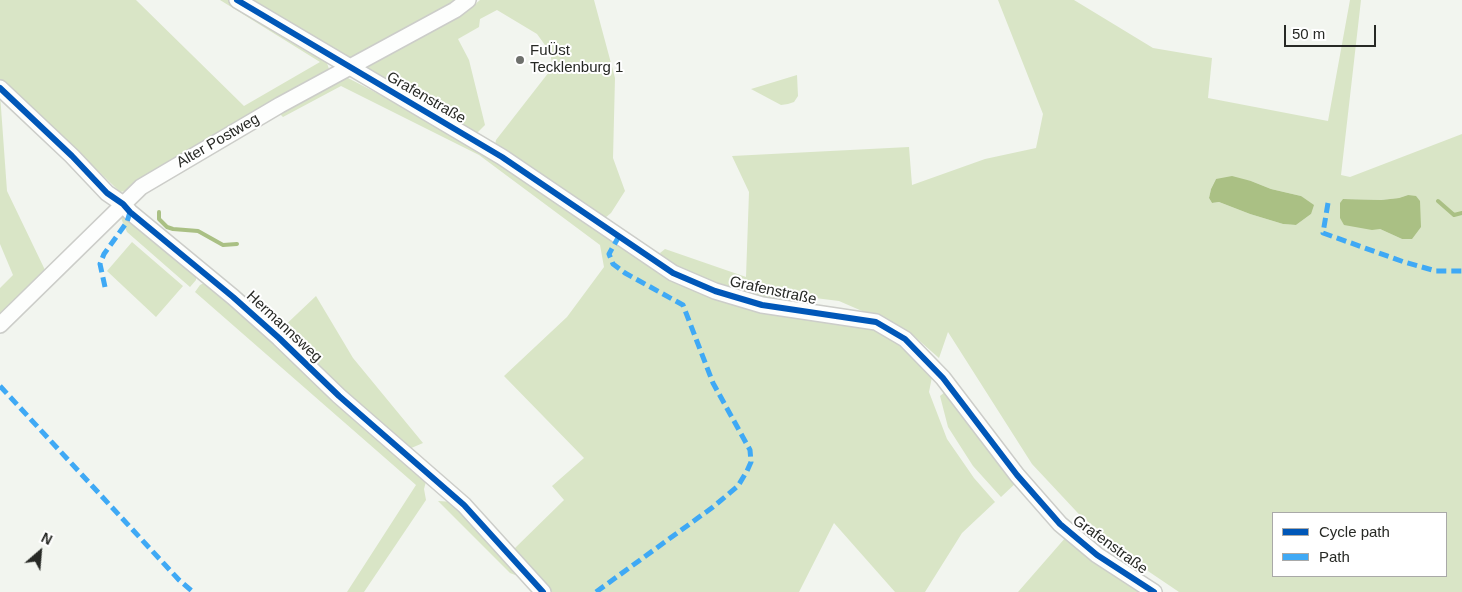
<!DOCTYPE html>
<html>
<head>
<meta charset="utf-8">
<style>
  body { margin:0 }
  #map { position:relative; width:1462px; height:592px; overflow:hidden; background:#f2f5ef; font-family:Arial,sans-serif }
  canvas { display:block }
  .legend { position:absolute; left:1272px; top:512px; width:175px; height:65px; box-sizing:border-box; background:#fff; border:1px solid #a9a9a8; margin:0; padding:6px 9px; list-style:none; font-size:15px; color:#272925 }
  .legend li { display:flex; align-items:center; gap:10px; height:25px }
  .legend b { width:25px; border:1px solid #a9a9a8 }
  .north { position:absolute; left:15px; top:527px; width:50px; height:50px; -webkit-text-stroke:4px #fff; paint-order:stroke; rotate:27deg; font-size:14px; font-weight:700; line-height:20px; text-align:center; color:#272925 }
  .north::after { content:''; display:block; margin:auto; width:18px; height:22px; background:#272925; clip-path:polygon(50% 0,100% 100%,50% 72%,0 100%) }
  .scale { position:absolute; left:1284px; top:25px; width:92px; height:22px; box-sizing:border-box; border:2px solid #272925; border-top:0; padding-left:6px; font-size:15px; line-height:18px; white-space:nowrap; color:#272925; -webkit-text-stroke:4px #fff; paint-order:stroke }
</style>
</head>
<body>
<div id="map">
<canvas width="1462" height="592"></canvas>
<ul class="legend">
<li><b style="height:6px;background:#0057b8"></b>Cycle path</li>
<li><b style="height:6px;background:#3fa9f5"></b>Path</li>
</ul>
<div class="north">N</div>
<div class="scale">50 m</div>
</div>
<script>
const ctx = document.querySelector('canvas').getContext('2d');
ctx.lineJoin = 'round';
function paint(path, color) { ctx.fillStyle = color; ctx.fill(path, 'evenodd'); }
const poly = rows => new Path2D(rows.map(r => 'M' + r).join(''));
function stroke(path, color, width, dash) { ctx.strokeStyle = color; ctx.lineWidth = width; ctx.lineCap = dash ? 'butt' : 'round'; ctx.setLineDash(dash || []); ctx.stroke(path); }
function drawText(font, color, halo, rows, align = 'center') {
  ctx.font = font + ' Arial,sans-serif'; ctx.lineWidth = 4; ctx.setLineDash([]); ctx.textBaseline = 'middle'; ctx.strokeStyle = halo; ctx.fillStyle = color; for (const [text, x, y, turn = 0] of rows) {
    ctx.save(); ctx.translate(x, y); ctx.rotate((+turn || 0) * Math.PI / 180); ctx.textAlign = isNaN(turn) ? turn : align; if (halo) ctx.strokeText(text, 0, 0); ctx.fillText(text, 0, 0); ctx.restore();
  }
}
const green = poly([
  [0,0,136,0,244,106,320,62,220,0,231,0,326,60,329,69,324,76,132,190,120,192,30,105,0,79],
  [250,0,457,0,356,57,346,57],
  [480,0,594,0,615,78,613,158,625,191,611,213,605,218,495,145,496,140,549,72,552,64,550,52,537,34,497,10,480,19,479,27,458,39,469,60,485,125,477,133,472,132,366,68,473,6],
  [998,0,1074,0,1153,48,1212,58,1208,98,1328,121,1350,0,1361,0,1341,175,1350,177,1462,134,1462,592,1179,592,1105,542,1032,464,948,332,939,358,915,337,892,324,839,301,807,297,800,304,773,300,719,286,663,260,660,253,665,249,746,277,749,192,732,156,909,147,912,185,985,159,1036,148,1043,114],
  [1216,179,1251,181,1271,189,1301,196,1311,214,1296,225,1283,224,1250,214,1219,202,1212,203,1209,198,1211,189],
  [1408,195,1402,239,1380,229,1343,199,1381,200,1399,198],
  [1273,513,1446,513,1446,576,1273,576],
  [797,75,798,96,794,102,788,104,781,105,751,89],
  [339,77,348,78,469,141,631,253,689,289,729,303,774,315,863,326,888,334,933,372,929,392,947,439,974,478,995,502,962,533,925,592,895,592,834,523,799,592,552,592,514,549,564,500,552,486,584,458,504,376,567,317,604,267,600,245,479,155,341,86,283,117,280,114,283,108],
  [0,94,7,191,45,270,0,315,0,288,13,275,0,244],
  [126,215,196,275,196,280,190,287,127,232,120,216],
  [132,242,183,286,156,317,107,271],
  [204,283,210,285,427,478,424,489,426,500,364,592,347,592,416,485,195,292,200,285],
  [316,296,353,358,423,443,409,449,278,332],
  [945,392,1017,482,1001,497,973,466,948,427,940,396],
  [438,501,454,502,528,580,510,573],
  [1066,537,1143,592,1018,592]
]);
const water = poly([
  [1232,176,1251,181,1271,189,1301,196,1314,205,1311,214,1296,225,1283,224,1250,214,1219,202,1212,203,1209,198,1211,189,1216,179],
  [1408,195,1416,196,1420,201,1421,227,1412,239,1402,239,1380,229,1372,230,1344,225,1340,218,1340,203,1343,199,1381,200,1399,198]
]);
const stream = poly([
  [1438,201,1454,215,1462,213],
  [159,212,159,219,167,227,173,229,198,231,223,245,237,244]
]);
const minor = poly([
  [237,0,502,157,673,273,715,291,762,305,876,322,905,339,943,378,1017,475,1060,524,1097,555,1154,592],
  [0,88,72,156,107,193,123,204,130,212,233,297,279,338,339,396,464,505,543,592],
  [0,325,141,187,280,105,455,10,468,0]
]);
const quiet = poly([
  [1328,203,1323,233,1404,262,1436,271,1462,271],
  [105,287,100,264,104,254,127,222,130,212],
  [0,386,179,580,193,592],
  [596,592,713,507,738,486,747,471,751,462,750,450,713,383,683,305,625,273,613,264,609,254,619,236]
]);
const cycleway = poly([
  [237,0,502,157,673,273,715,291,762,305,876,322,905,339,943,378,1017,475,1060,524,1097,555,1154,592],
  [0,88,72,156,107,193,123,204,130,212,233,297,279,338,339,396,464,505,543,592]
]);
const markers = [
  [520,60,5,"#6e706c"]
];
const poiNames = [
  ["FuÜst",530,51],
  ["Tecklenburg 1",530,68]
];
const streetNames = [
  ["Grafenstraße",426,98,30],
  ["Alter Postweg",218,141,-30],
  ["Grafenstraße",773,291,12],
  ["Hermannsweg",284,327,43],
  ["Grafenstraße",1110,545,36]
];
paint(green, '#d9e5c6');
paint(water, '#aac084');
stroke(stream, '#aac084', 4);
stroke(minor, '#cccdc9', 18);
stroke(minor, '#fdfefd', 15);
stroke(quiet, '#3fa9f5', 5, [10, 5]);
stroke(cycleway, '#0057b8', 6);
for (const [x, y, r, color] of markers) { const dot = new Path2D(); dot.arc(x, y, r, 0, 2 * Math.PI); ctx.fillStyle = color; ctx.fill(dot); stroke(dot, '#fff', 2); }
drawText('15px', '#272925', '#fff', poiNames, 'left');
drawText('15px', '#272925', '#fff', streetNames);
</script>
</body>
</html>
